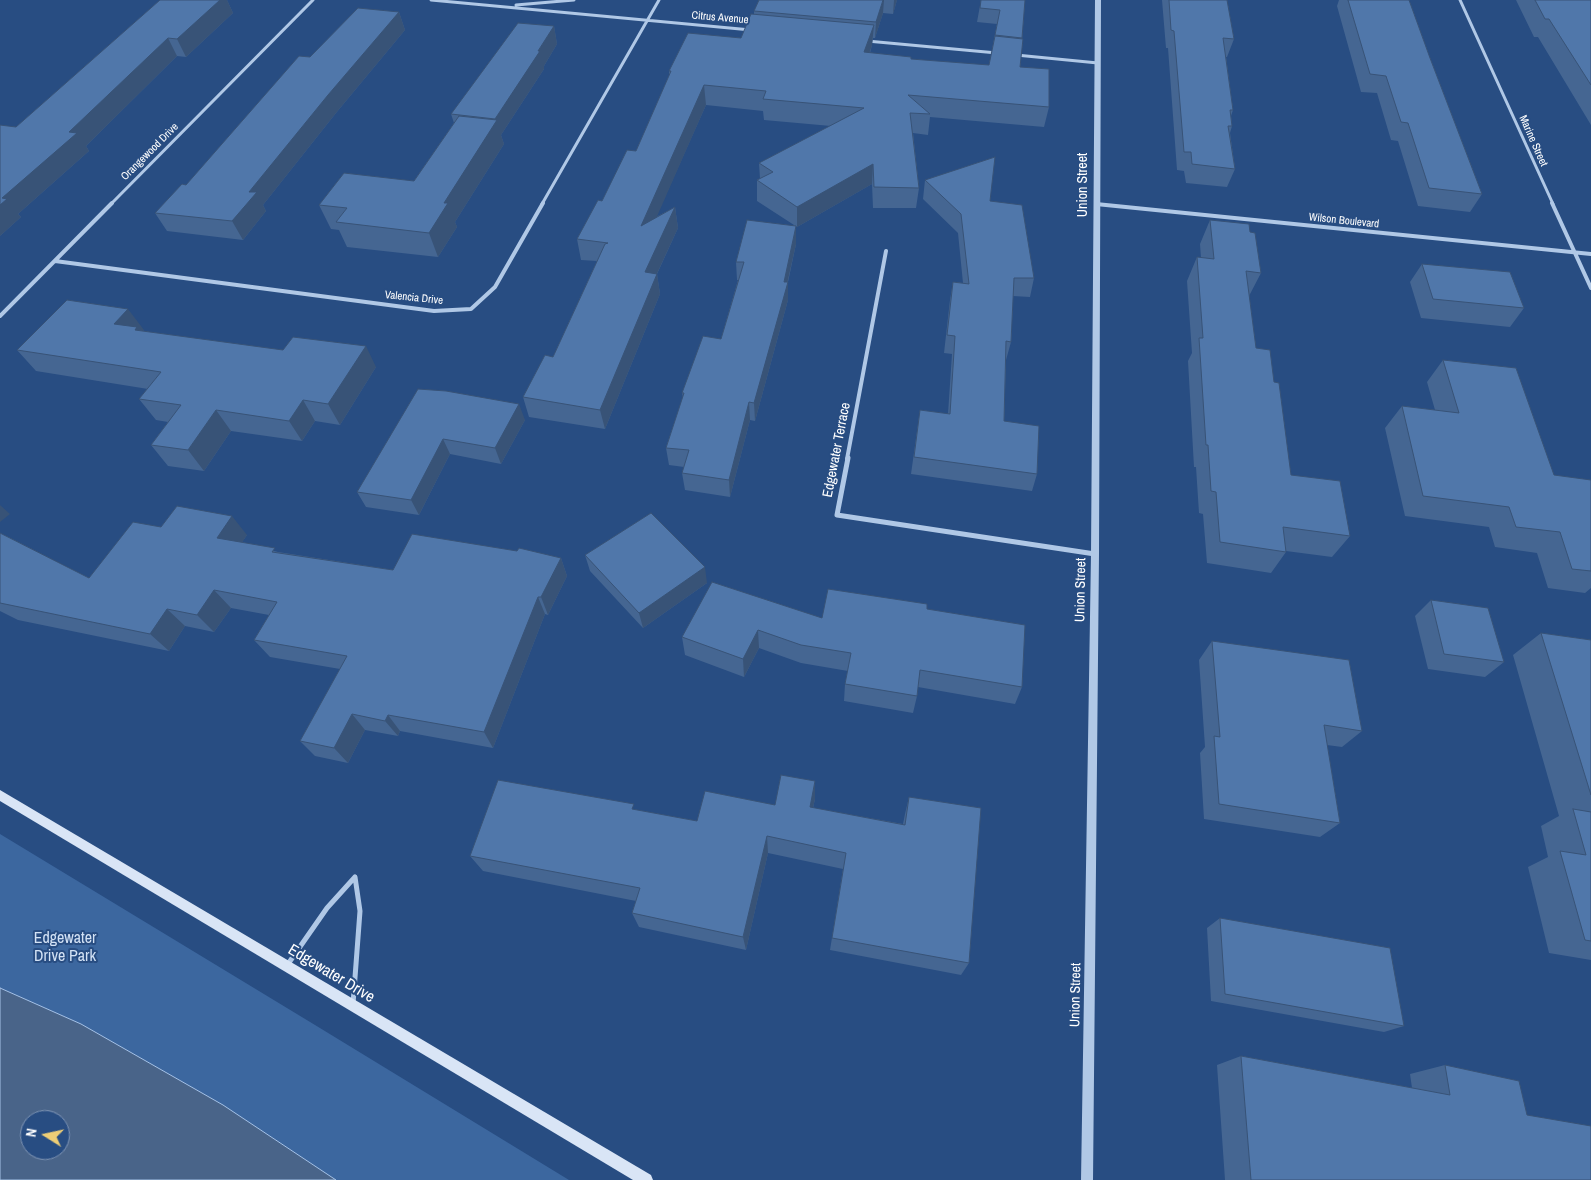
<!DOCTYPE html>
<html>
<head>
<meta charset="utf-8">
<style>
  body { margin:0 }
  #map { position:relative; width:1591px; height:1180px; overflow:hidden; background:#284d82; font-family:"Archivo Narrow",sans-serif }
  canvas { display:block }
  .north { position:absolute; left:20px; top:1110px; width:50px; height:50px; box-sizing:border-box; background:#284d82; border:1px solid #7e94b4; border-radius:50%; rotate:280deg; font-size:14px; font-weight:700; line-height:20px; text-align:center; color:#fff }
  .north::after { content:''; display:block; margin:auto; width:18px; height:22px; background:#eece76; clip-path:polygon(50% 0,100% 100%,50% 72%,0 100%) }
</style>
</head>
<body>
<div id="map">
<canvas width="1591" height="1180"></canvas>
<div class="north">N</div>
</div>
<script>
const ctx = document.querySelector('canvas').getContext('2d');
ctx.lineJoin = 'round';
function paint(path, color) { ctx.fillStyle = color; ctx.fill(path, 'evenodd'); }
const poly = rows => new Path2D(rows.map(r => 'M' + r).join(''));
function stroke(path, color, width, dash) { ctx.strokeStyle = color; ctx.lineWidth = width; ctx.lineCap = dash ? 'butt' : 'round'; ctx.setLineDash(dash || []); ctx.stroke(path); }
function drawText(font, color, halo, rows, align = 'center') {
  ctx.font = font + ' "Archivo Narrow",sans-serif'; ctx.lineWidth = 4; ctx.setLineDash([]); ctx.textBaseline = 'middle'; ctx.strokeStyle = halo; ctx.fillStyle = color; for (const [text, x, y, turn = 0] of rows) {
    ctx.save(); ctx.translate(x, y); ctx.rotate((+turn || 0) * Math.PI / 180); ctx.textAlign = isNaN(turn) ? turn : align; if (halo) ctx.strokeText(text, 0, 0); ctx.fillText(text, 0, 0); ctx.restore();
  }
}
const green = poly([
  [0,834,315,1025,569,1180,336,1180,223,1105,81,1024,0,988]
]);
const water = poly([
  [0,988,81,1024,223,1105,336,1180,0,1180,0,988],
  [30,1120,60,1120,60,1150,30,1150,30,1120]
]);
const service = poly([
  [288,964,327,908,355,877],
  [353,1004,360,911,355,877]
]);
const minorFar2 = poly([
  [431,0,751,30],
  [1460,0,1553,204],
  [516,5,574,0],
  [867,41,997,53],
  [1016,55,1098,63],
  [111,204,313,0],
  [542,204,659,0],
  [1096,204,1098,204]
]);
const minorFar1 = poly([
  [1552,203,1591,288],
  [1096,204,1591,254],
  [55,261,434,311,471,309,495,287,543,203],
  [0,316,112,203],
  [847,459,886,251]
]);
const minor = poly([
  [848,458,837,515,1095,554]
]);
const tertiary = poly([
  [1095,0,1101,0,1099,554,1093,1180,1081,1180,1091,554,1095,0]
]);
const secondary = poly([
  [0,790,651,1175,653,1180,633,1180,0,801,0,790]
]);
const wall = poly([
  [160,0,227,0,233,13,186,57,177,56,86,146,89,151,18,214,21,217,0,236,16,127],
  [759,0,897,0,893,14,883,13,875,38,873,38,872,45,870,53,911,59,983,65,989,65,997,24,977,22,981,0,1025,0,1020,67,1049,107,1044,127,930,117,928,135,913,133,919,188,916,208,873,208,872,184,797,227,796,226,796,244,788,282,788,300,755,421,750,420,730,497,685,490,682,473,684,467,669,465,666,448,683,397,682,393,721,339,738,280,737,280,736,262,794,225,757,201,757,180,760,179,759,163,831,126,764,120,763,111,706,105,656,217,675,207,678,228,657,274,660,294,605,429,529,417,523,397,553,357,597,261,581,260,577,239,636,151,669,76,669,71,741,38,754,14,754,11],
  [1162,0,1227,0,1234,39,1227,57,1226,57,1233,110,1231,116,1232,126,1230,133,1235,169,1227,187,1186,183,1184,171,1177,170,1168,48,1166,48],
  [1339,0,1409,0,1430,58,1482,194,1470,212,1418,206,1398,141,1391,140,1377,93,1361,92,1337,6],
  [1516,0,1591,0,1591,125,1538,37,1534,37],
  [399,12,405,30,336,113,263,205,266,211,243,240,167,231,155,213,186,185,310,57],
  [554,26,557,44,544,66,544,69,501,135,504,144,455,222,457,227,438,257,347,247,339,230,331,229,319,205,414,181,454,123,451,114],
  [925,180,990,201,1034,278,1030,297,1013,296,1011,342,1006,360,1004,421,1037,474,1032,491,911,474,920,410,948,414,952,354,944,353,950,300,953,282,963,283,958,233,923,199],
  [1210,220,1250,232,1261,273,1249,296,1256,348,1274,382,1291,475,1350,536,1332,557,1286,551,1286,552,1271,573,1207,563,1203,514,1199,513,1196,467,1194,467,1188,361,1192,353,1187,281,1197,257,1201,258,1200,244],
  [1422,264,1524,308,1510,327,1421,318,1410,282],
  [144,330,143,331,376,367,340,425,315,421,302,441,231,431,204,471,168,466,151,445,168,422,156,420,139,399,148,389,36,371,17,350],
  [1443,360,1554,475,1591,571,1591,588,1585,593,1548,588,1537,553,1495,547,1489,527,1405,516,1385,428,1402,406,1435,410,1427,382],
  [446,391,525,420,501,464,450,454,419,515,366,507,357,492],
  [161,527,247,535,242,542,278,552,393,570,517,551,561,558,567,576,548,615,545,614,493,748,400,731,398,736,365,730,348,763,315,756,300,741,340,669,270,657,254,640,269,615,231,608,214,632,185,626,169,651,18,620,0,611,0,533,89,578],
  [585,555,707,583,643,628,590,571],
  [1431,600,1504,662,1485,677,1428,669,1415,616],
  [927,609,1022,687,1015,704,918,687,917,696,913,713,844,701,845,684,848,671,801,663,759,648,744,677,685,655,682,637,822,618],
  [1541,633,1591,640,1591,960,1549,953,1528,867,1548,857,1541,826,1559,816,1513,655],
  [1212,641,1362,731,1342,747,1327,745,1340,823,1320,837,1204,819,1200,753,1205,747,1199,660],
  [815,781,815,799,813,808,903,824,905,814,909,797,969,963,961,975,830,950,843,869,768,853,746,950,639,927,632,913,636,901,483,871,470,856,636,810,697,821,775,805],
  [1220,918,1404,1026,1384,1032,1211,1001,1207,928],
  [1241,1056,1412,1088,1410,1074,1445,1065,1527,1115,1591,1180,1225,1180,1217,1065]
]);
const shadedWall = poly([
  [220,0,227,0,233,13,186,57,177,39],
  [883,0,884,0,883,13,875,38,876,22],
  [894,0,897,0,893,14],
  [399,12,405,30,336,113,263,205,266,211,243,240,232,221,249,192,328,95],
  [874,25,872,45,863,72,864,52],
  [554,26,557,44,544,66,544,69,501,135,504,144,455,222,457,227,438,257,429,233,444,203,495,119],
  [168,38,177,56,86,146,89,151,18,214,21,217,0,236,0,205,2,198,69,132],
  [704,85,706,105,644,246,641,226],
  [873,164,872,184,797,227,797,207],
  [675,207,678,228,648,293,645,272],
  [796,226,796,244,785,293,788,282,788,300,755,421,754,403,784,282],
  [657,274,660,294,605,429,600,410],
  [128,309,144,330,141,333,114,324],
  [366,346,376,367,340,425,328,404],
  [303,400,315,421,302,441,289,421],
  [749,402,750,420,730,497,729,480],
  [519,404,525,420,501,464,495,448],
  [216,410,231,431,204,471,188,450],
  [443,439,450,454,419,515,411,500],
  [0,505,10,514,0,522],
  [232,516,247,535,233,556,217,538],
  [561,558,567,576,548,615,541,597],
  [705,567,707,583,643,628,639,613],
  [214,590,231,608,214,632,197,615],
  [538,597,545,614,493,748,484,732],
  [167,609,185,626,169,651,150,634],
  [758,630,759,648,744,677,743,659],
  [352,714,365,730,348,763,334,748],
  [388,715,400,731,398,736,385,721],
  [815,781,815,799,809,824,810,807],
  [767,836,768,853,746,950,743,937]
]);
const building = poly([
  [160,0,220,0,177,39,168,38,69,132,77,133,2,198,7,199,0,205,0,125,16,127,160,0],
  [759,0,883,0,876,22,754,11,759,0],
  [981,0,1025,0,1022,38,995,35,1000,10,980,8,981,0],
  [1169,0,1227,0,1234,39,1223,38,1233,110,1230,110,1232,126,1228,126,1235,169,1192,164,1191,152,1184,152,1174,31,1171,30,1169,0],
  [1348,0,1409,0,1430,58,1482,194,1429,188,1408,123,1401,122,1386,76,1370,74,1348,0],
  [1535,0,1591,0,1591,85,1549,19,1545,19,1535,0],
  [358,8,399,12,328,95,249,192,257,192,232,221,155,213,182,184,186,185,299,56,310,57,358,8],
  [751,14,874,25,864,52,911,57,911,59,989,65,995,36,1023,39,1020,67,1049,69,1049,107,908,95,930,114,910,113,919,188,874,187,873,164,797,207,757,180,773,172,759,163,864,108,763,99,766,91,704,85,641,226,675,207,645,272,657,274,600,410,523,397,545,355,553,357,605,244,608,243,577,239,598,200,602,201,627,150,636,151,671,71,669,71,688,33,741,38,751,14],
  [518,23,554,26,538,51,540,51,495,119,451,114,518,23],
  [459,116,497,120,444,203,448,203,429,233,336,222,347,208,319,205,344,173,414,181,459,116],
  [995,157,990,201,1022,205,1034,278,1014,278,1011,342,1006,341,1004,421,1039,426,1037,474,914,457,920,410,950,414,955,336,947,335,953,282,969,284,961,214,925,180,995,157],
  [747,220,796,226,784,282,788,282,754,403,749,402,729,480,682,473,689,450,666,448,684,393,682,393,703,336,721,339,744,262,736,262,747,220],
  [1210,220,1249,224,1250,232,1255,233,1261,273,1246,271,1256,348,1270,350,1274,382,1279,383,1291,475,1340,481,1350,536,1283,527,1286,552,1220,542,1216,492,1211,491,1208,445,1206,445,1199,338,1203,338,1197,257,1214,259,1210,220],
  [1422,264,1510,272,1524,308,1433,299,1422,264],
  [67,300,128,309,114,324,137,327,135,330,283,350,293,337,366,346,328,404,303,400,289,421,216,410,188,450,151,445,181,405,139,399,161,372,17,350,67,300],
  [1443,360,1516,368,1554,475,1591,480,1591,571,1572,569,1560,532,1516,527,1509,507,1423,496,1402,406,1459,413,1443,360],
  [418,389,446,391,519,404,495,448,443,439,411,500,357,492,418,389],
  [177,506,232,516,217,538,275,548,272,552,393,570,412,534,517,551,519,548,561,558,541,597,538,597,484,732,388,715,385,721,352,714,334,748,300,741,347,656,254,640,277,602,214,590,197,615,167,609,150,634,0,603,0,533,89,578,133,522,161,527,177,506],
  [651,513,705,567,639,613,585,555,651,513],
  [712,582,822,618,828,589,927,604,927,609,1025,625,1022,687,920,670,917,696,845,684,851,653,801,645,758,630,743,659,682,637,712,582],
  [1431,600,1488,608,1504,662,1444,654,1431,600],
  [1541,633,1591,640,1591,795,1541,633],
  [1212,641,1349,660,1362,731,1324,725,1340,823,1219,804,1214,736,1220,737,1212,641],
  [781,775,815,781,810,807,905,825,909,797,981,808,969,963,832,938,846,853,767,836,743,937,632,913,640,888,470,856,498,780,634,804,632,809,697,821,705,791,775,805,781,775],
  [1573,809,1591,812,1591,941,1585,940,1560,851,1586,855,1573,809],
  [1220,918,1390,948,1404,1026,1225,994,1220,918],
  [1241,1056,1450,1095,1445,1065,1519,1081,1527,1115,1591,1126,1591,1180,1251,1180,1241,1056]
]);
const farStreetnames = [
  ["Citrus Avenue",720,18,5],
  ["Marine Street",1533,141,66],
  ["Orangewood Drive",150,152,-45],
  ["Wilson Boulevard",1344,221,6],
  ["Valencia Drive",414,298,6]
];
const streetNames = [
  ["Union Street",1083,185,-90],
  ["Edgewater Terrace",837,450,-79],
  ["Union Street",1081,590,-89],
  ["Union Street",1076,995,-89]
];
const nearParknames = [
  ["Edgewater",65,939],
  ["Drive Park",65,957]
];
const nearStreetnames = [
  ["Edgewater Drive",331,974,31]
];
paint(green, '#3c679f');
paint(water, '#496489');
stroke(water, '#a5c2e7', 1);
stroke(service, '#b0c8e6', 5);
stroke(minorFar2, '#b0c8e6', 3);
stroke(minorFar1, '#b0c8e6', 4);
stroke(minor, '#b0c8e6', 5);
paint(tertiary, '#b0c8e6');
paint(secondary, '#d9e5f6');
paint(wall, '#456692');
paint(shadedWall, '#385377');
paint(building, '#5077aa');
stroke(building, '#385377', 1);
drawText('11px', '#fff', '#284d82', farStreetnames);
drawText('14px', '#fff', '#284d82', streetNames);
drawText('16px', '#d3e2f5', '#284d82', nearParknames);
drawText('16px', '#fff', '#284d82', nearStreetnames);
</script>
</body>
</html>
